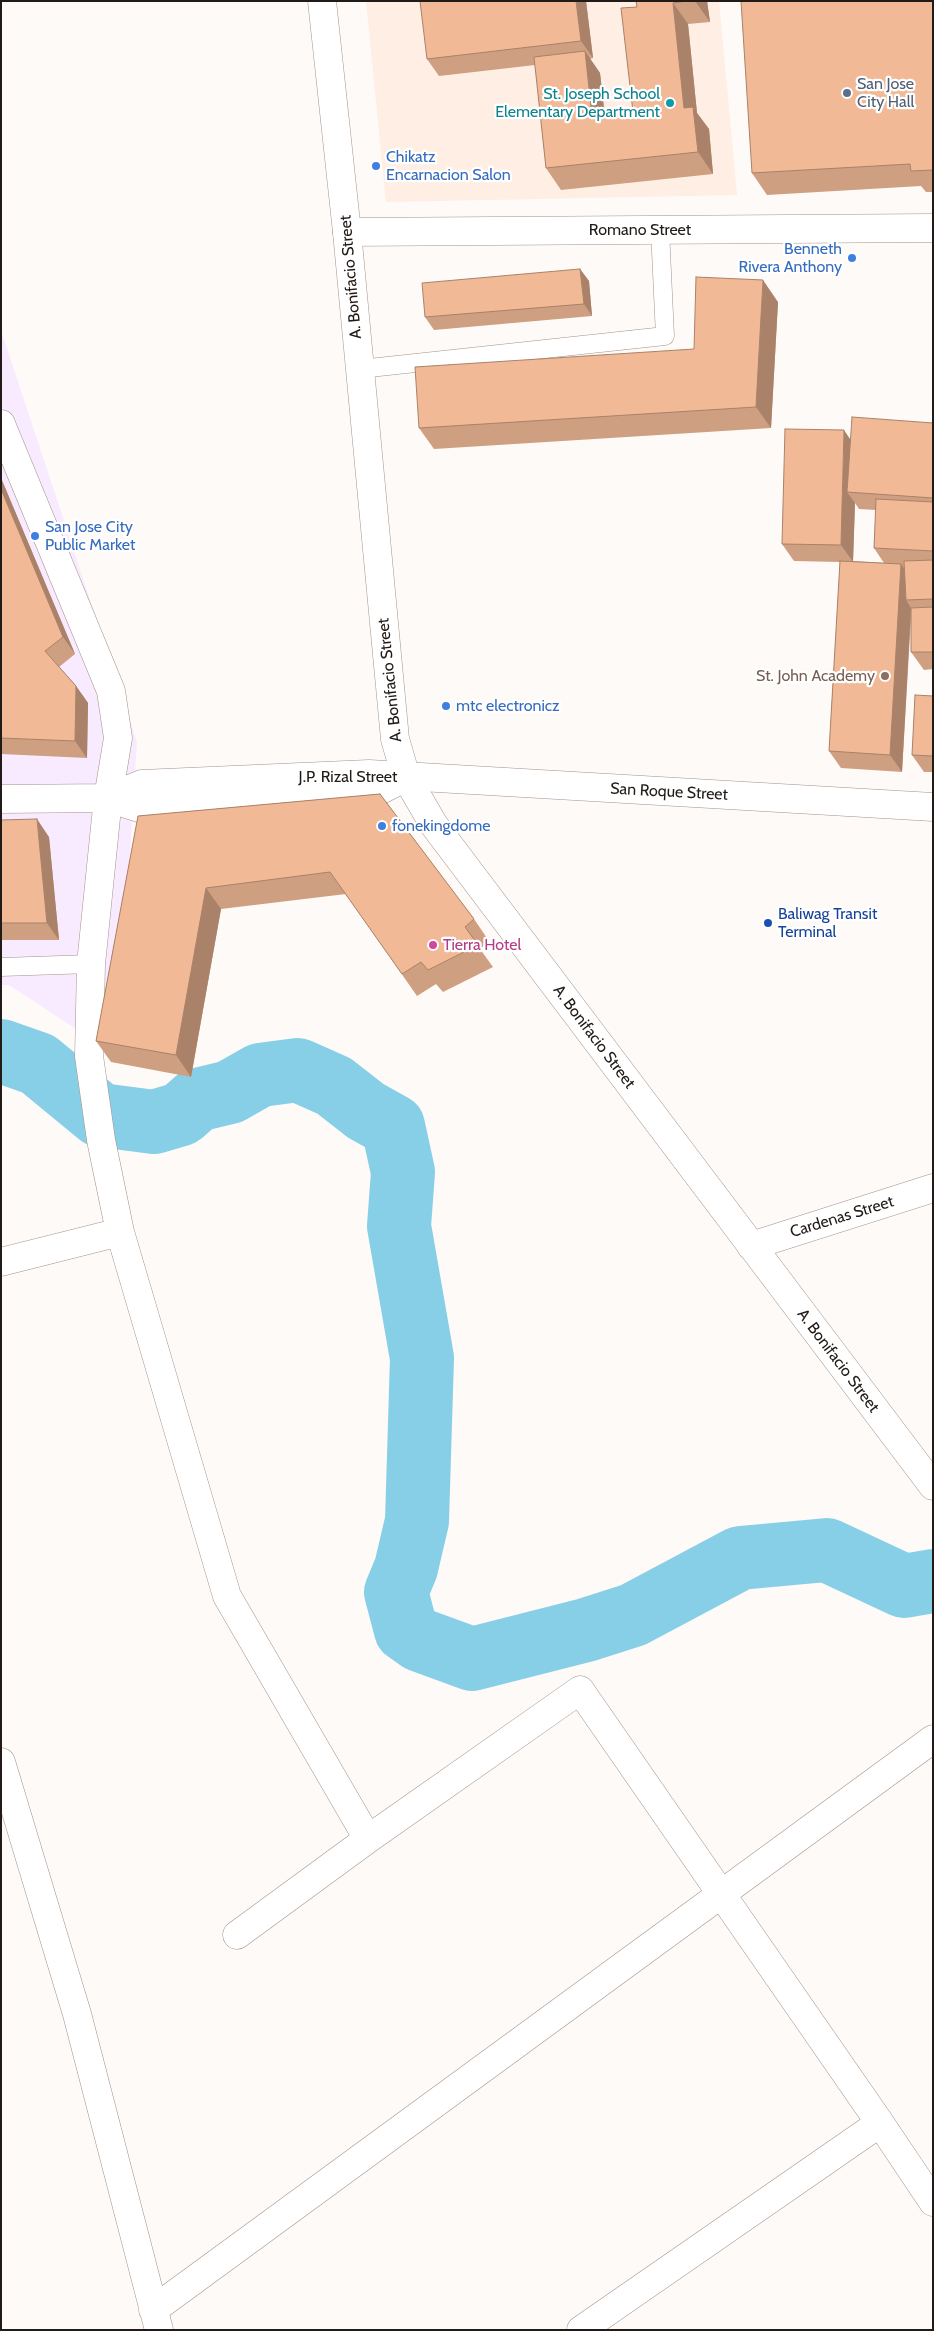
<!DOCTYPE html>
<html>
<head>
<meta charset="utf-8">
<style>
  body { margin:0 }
  #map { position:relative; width:934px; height:2331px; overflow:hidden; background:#fefaf7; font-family:Cabin,sans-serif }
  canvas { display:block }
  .frame { position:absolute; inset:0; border:2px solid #211a16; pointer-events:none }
</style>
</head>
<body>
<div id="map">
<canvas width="934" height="2331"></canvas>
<div class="frame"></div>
</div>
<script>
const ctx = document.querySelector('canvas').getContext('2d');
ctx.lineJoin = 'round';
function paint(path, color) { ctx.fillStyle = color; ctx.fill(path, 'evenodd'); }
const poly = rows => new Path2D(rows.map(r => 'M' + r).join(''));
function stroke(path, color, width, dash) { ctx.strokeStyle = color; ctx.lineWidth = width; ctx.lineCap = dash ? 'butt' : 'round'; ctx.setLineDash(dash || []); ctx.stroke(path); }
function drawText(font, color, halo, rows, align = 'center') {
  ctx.font = font + ' Cabin,sans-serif'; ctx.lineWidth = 4.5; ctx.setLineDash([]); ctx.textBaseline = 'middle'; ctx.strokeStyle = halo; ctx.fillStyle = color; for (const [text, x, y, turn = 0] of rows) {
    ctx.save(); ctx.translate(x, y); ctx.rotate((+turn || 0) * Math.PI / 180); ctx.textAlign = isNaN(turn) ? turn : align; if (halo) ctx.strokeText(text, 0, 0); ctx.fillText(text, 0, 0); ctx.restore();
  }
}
const commercial = poly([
  [1,330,137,742,117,1056,9,985,1,985]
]);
const built = poly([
  [366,1,719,1,737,195,386,202]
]);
const river = poly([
  [1,1051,38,1064,100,1115,154,1122,181,1114,197,1100,230,1092,260,1075,298,1070,334,1086,366,1111,393,1126,403,1172,399,1226,422,1358,417,1521,406,1568,396,1592,406,1630,420,1640,472,1659,586,1630,633,1615,740,1558,827,1550,904,1586,933,1581]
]);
const service = poly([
  [360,369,665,336,660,230],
  [1,967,91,964]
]);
const pedestrian = poly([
  [1,424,111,691,118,738,108,798]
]);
const minor = poly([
  [108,798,91,964,89,1056,101,1140,120,1232,227,1596,368,1839],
  [751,1246,933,1188],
  [1,1262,120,1232],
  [1,1762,77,2014,159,2330],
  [237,1935,368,1839,580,1690,880,2123,581,2330],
  [880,2123,933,2202],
  [153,2310,933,1739]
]);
const tertiary = poly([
  [347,232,933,228],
  [108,798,142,784,369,774,933,807],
  [1,799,108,798,145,810,365,798,406,777]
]);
const trunk = poly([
  [322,1,347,232,395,739,406,777,434,825,933,1486]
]);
const wall = poly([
  [586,1,593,58,590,59,600,73,605,115,633,112,637,7,636,1,707,1,710,22,688,24,697,113,709,129,713,174,561,190,546,168,535,65,439,76,427,59],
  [933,1,933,192,926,192,921,186,767,195,752,173],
  [580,269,589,281,592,316,434,330,425,317],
  [778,302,771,428,434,449,419,428,694,349],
  [933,423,933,669,924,670,911,652,911,618,902,772,841,768,829,751,840,562,794,561,782,544],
  [855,503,859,509,876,510,874,548,884,563,853,561],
  [1,478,75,654,59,667,76,686,88,703,87,758,1,754],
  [933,696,933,772,924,772,912,755],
  [380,794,474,919,489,941,480,949,493,967,443,992,436,984,417,996,346,894,221,909,191,1077,111,1062,96,1041,138,816],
  [1,820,49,837,59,940,1,940]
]);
const shadedWall = poly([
  [576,1,586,1,593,58,581,41],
  [695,1,707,1,710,22],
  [673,3,688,24,697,113,709,129,713,174,698,152,684,108],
  [585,51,600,73,607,137,592,116],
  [580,269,589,281,592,316,584,304],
  [763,280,778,302,771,428,756,407],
  [844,430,856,448,847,492,855,503,853,562,841,545],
  [1,478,75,654,63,637,1,489],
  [901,564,913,582,906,600,911,608,902,772,890,755],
  [76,686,88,703,87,758,75,741],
  [37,819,49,837,59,940,47,923],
  [206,888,221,909,191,1077,176,1055]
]);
const building = poly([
  [420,1,576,1,581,41,427,59,420,1],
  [636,1,687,1,673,3,684,108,693,107,698,152,546,168,534,57,585,51,592,116,633,112,621,8,637,7,636,1],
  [741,1,933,1,933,170,911,171,910,164,752,173,741,1],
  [580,269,584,304,425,317,422,283,580,269],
  [696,277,763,280,756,407,419,428,415,367,694,349,696,277],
  [852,417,933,423,933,498,847,492,852,417],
  [785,429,844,430,841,545,782,544,785,429],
  [1,489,63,637,45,651,76,686,75,741,1,738,1,489],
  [876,499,933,502,933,551,874,548,876,499],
  [933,560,933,599,906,600,904,561,933,560],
  [840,561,901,564,890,755,829,751,840,561],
  [933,607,933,652,911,652,911,608,933,607],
  [915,695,933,696,933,756,912,755,915,695],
  [380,794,474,919,465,927,478,945,428,970,421,962,402,974,330,872,206,888,176,1055,96,1041,138,816,380,794],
  [37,819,47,923,1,923,1,820,37,819]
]);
const markers = [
  [847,93,5,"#5c6f8a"],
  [670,103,5,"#0f9aa8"],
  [376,166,5,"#3f7fe0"],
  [852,258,5,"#3f7fe0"],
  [35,536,5,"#3f7fe0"],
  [885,676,5,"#8d6e63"],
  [446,706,5,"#3f7fe0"],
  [382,826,5,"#3f7fe0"],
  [768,923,5,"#1a4fb4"],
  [433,945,5,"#d1479c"]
];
const serviceNames = [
  ["San Jose",857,84],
  ["City Hall",857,102]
];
const cultureNames = [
  ["St. Joseph School",660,94],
  ["Elementary Department",660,112]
];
const shopNames = [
  ["Chikatz",386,157],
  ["Encarnacion Salon",386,175],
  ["Benneth",842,249,"right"],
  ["Rivera Anthony",842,267,"right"],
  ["San Jose City",45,527],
  ["Public Market",45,545],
  ["mtc electronicz",456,706],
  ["fonekingdome",392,826]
];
const streetNames = [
  ["Romano Street",640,230],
  ["A. Bonifacio Street",351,277,-95],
  ["A. Bonifacio Street",390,680,-96],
  ["J.P. Rizal Street",348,777],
  ["San Roque Street",669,792,3],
  ["A. Bonifacio Street",594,1037,53],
  ["Cardenas Street",842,1217,-17],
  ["A. Bonifacio Street",838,1361,53]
];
const educationNames = [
  ["St. John Academy",875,676]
];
const transitNames = [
  ["Baliwag Transit",778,914],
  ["Terminal",778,932]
];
const hotelNames = [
  ["Tierra Hotel",443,945]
];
paint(commercial, '#f9ebff');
paint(built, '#feeee4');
stroke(river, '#87cfe7', 64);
stroke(service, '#a59288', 19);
stroke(pedestrian, '#a59288', 29);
stroke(minor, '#a59288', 29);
stroke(tertiary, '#a59288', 29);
stroke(trunk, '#a59288', 29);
stroke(service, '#fff', 18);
stroke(pedestrian, '#fff', 28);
stroke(minor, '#fff', 28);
stroke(tertiary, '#fff', 28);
stroke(trunk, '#fff', 28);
paint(wall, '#cf9f81');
paint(shadedWall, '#a98269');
paint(building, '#f1b996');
stroke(building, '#a98269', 1);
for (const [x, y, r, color] of markers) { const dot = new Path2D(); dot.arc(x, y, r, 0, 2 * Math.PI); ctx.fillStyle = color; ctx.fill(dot); stroke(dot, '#fff', 2); }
drawText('16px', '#4e5e75', '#fff', serviceNames, 'left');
drawText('16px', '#0d838f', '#fff', cultureNames, 'right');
drawText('16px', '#366cbe', '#fff', shopNames, 'left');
drawText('16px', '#211a16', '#fff', streetNames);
drawText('16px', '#785e54', '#fff', educationNames, 'right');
drawText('16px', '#164399', '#fff', transitNames, 'left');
drawText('16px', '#b23c85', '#fff', hotelNames, 'left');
</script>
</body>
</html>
